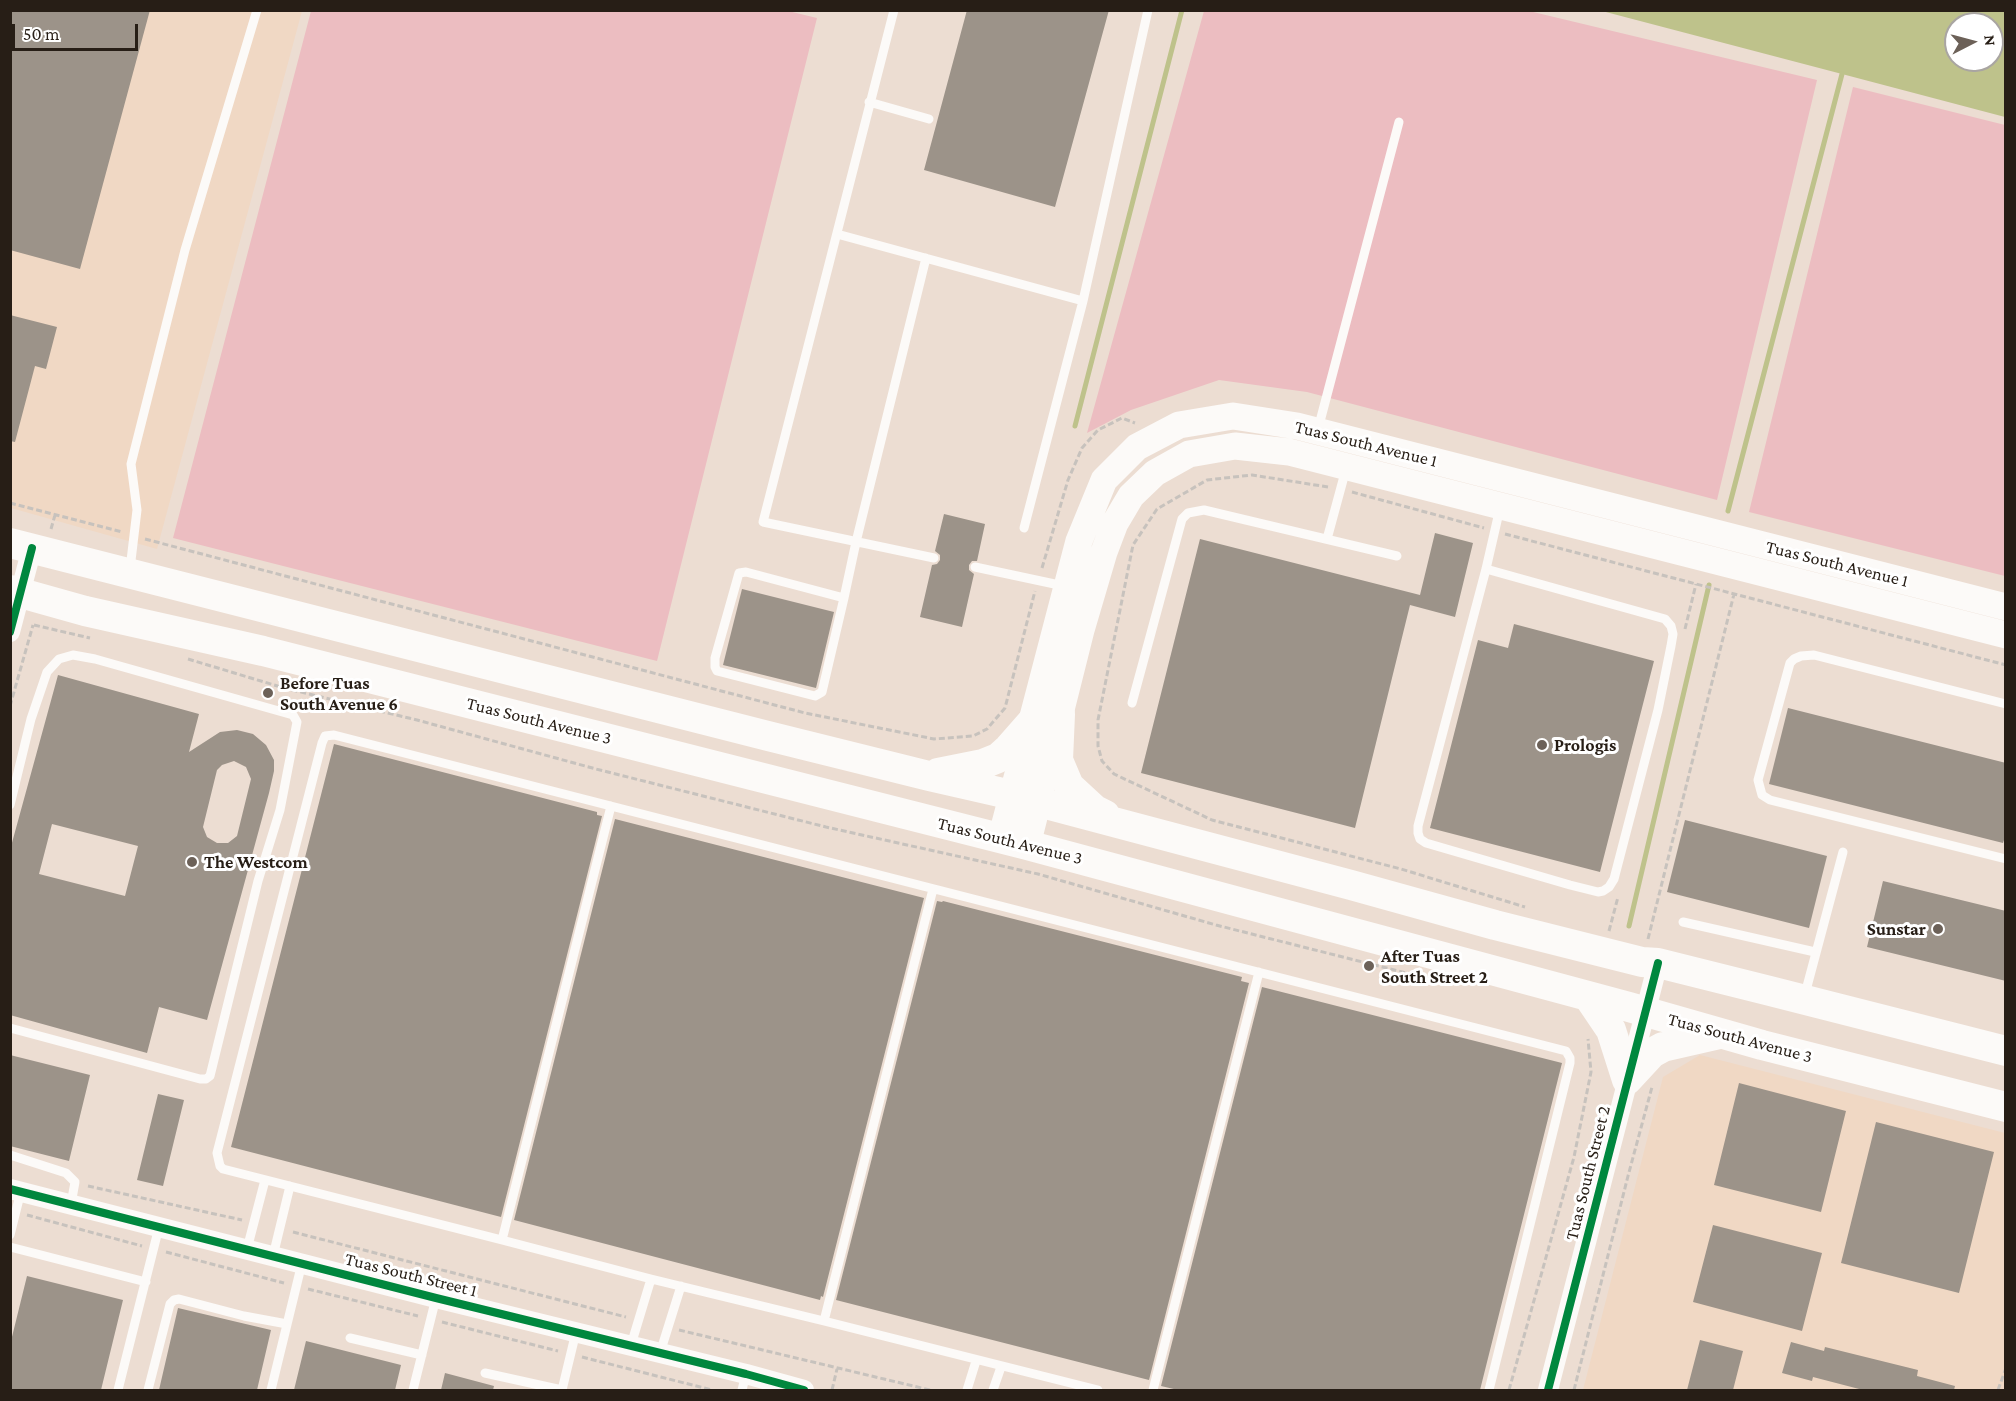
<!DOCTYPE html>
<html>
<head>
<meta charset="utf-8">
<style>
  body { margin:0 }
  #map { position:relative; width:2016px; height:1401px; overflow:hidden; background:#ecddd2; font-family:"Crimson Pro",serif }
  canvas { display:block }
  .frame { position:absolute; inset:0; border:12px solid #271e16; pointer-events:none }
  .north { position:absolute; left:1944px; top:12px; width:60px; height:60px; box-sizing:border-box; background:#fff; border:2px solid #a9a5a2; border-radius:50%; rotate:84deg; font-size:16px; font-weight:700; line-height:24px; text-align:center; color:#271e16 }
  .north::after { content:''; display:block; margin:auto; width:21px; height:27px; background:#6c6158; clip-path:polygon(50% 0,100% 100%,50% 72%,0 100%) }
  .scale { position:absolute; left:12px; top:24px; width:126px; height:27px; box-sizing:border-box; border:3px solid #271e16; border-top:0; padding-left:8px; font-size:18px; line-height:21px; white-space:nowrap; color:#271e16; -webkit-text-stroke:4px #fff; paint-order:stroke }
</style>
</head>
<body>
<div id="map">
<canvas width="2016" height="1401"></canvas>
<div class="frame"></div>
<div class="north">N</div>
<div class="scale">50 m</div>
</div>
<script>
const ctx = document.querySelector('canvas').getContext('2d');
ctx.lineJoin = 'round';
function paint(path, color) { ctx.fillStyle = color; ctx.fill(path, 'evenodd'); }
const poly = rows => new Path2D(rows.map(r => 'M' + r).join(''));
function stroke(path, color, width, dash) { ctx.strokeStyle = color; ctx.lineWidth = width; ctx.lineCap = dash ? 'butt' : 'round'; ctx.setLineDash(dash || []); ctx.stroke(path); }
function drawText(font, color, halo, rows, align = 'center') {
  ctx.font = font + ' "Crimson Pro",serif'; ctx.lineWidth = 6; ctx.setLineDash([]); ctx.textBaseline = 'middle'; ctx.strokeStyle = halo; ctx.fillStyle = color; for (const [text, x, y, turn = 0] of rows) {
    ctx.save(); ctx.translate(x, y); ctx.rotate((+turn || 0) * Math.PI / 180); ctx.textAlign = isNaN(turn) ? turn : align; if (halo) ctx.strokeText(text, 0, 0); ctx.fillText(text, 0, 0); ctx.restore();
  }
}
const built = poly([
  [10,11,302,11,157,549,11,508],
  [1700,1055,2005,1133,2005,1390,1583,1390,1663,1077]
]);
const green = poly([
  [788,11,817,18,657,661,173,538,311,11],
  [1204,11,1529,11,1817,80,1717,500,1307,392,1219,380,1131,410,1087,433],
  [1853,87,2005,125,2005,576,1749,512]
]);
const water = poly([
  [1602,11,2005,11,2005,117,1842,74],
  [1956,24,1992,24,1992,60,1956,60]
]);
const stream = poly([
  [1075,426,1182,10],
  [1728,511,1842,74],
  [1629,926,1709,585]
]);
const building = poly([
  [10,10,150,10,80,269,10,250],
  [967,10,1109,10,1055,207,924,170],
  [10,315,57,327,46,369,35,366,15,442,10,441],
  [944,514,985,524,977,561,972,561,969,565,969,570,974,574,962,627,920,617,932,565,937,564,940,560,940,555,935,551],
  [1435,533,1473,543,1455,617,1410,605,1355,828,1141,773,1200,539,1420,595],
  [742,589,834,612,816,688,723,665],
  [1514,624,1654,661,1600,872,1430,828,1478,640,1508,648],
  [58,675,199,714,189,752,220,732,237,730,253,734,266,745,274,760,274,771,269,793,207,1020,159,1007,147,1053,10,1015,10,850],
  [234,761,246,767,251,779,237,836,228,843,217,843,207,837,203,827,217,770,222,765],
  [52,824,138,846,125,896,39,874],
  [1788,708,2006,763,2006,834,2003,843,1769,784],
  [334,744,597,812,597,815,602,816,501,1217,231,1147],
  [615,819,924,898,823,1297,821,1296,820,1300,514,1220],
  [1685,820,1827,856,1809,928,1667,892],
  [1883,881,2006,911,2006,981,1867,947],
  [937,901,942,902,943,901,1242,977,1241,981,1249,983,1149,1380,836,1300],
  [1262,987,1562,1063,1480,1390,1178,1390,1161,1386],
  [10,1055,90,1075,69,1161,10,1146],
  [1739,1083,1846,1111,1821,1212,1714,1185],
  [158,1094,184,1100,163,1186,137,1180],
  [1876,1122,1994,1152,1959,1293,1841,1263],
  [1713,1225,1822,1253,1802,1331,1693,1302],
  [27,1276,123,1300,101,1390,10,1390,10,1345],
  [178,1308,271,1330,257,1390,159,1390],
  [1700,1340,1743,1351,1733,1390,1687,1390],
  [306,1341,401,1365,395,1390,294,1390],
  [1791,1342,1824,1351,1825,1347,1918,1370,1917,1376,1955,1386,1954,1390,1863,1390,1813,1377,1812,1381,1782,1373],
  [445,1373,494,1386,493,1390,441,1390]
]);
const path = poly([
  [1328,487,1252,475,1207,480,1157,509,1133,545,1098,720,1098,746,1102,761,1114,774,1212,820,1401,869,1525,907],
  [1352,492,1484,528],
  [10,503,122,532],
  [51,529,55,515],
  [1505,534,2006,665],
  [145,539,805,713,934,739,973,736,987,729,1005,708,1035,591],
  [1042,568,1068,480,1082,448,1098,430,1122,418,1135,423],
  [34,625,90,638],
  [1685,629,1696,584],
  [188,659,284,688,417,720,596,769,826,827,1038,874,1216,925,1422,977],
  [10,706,33,625],
  [1609,931,1618,897],
  [1648,939,1734,594],
  [88,1186,242,1220],
  [27,1215,142,1246],
  [293,1232,626,1317],
  [166,1252,284,1283],
  [308,1289,418,1316],
  [442,1322,558,1351],
  [679,1330,930,1390],
  [582,1357,712,1390],
  [832,1390,837,1369],
  [1509,1390,1574,1157,1591,1072,1588,1039],
  [1574,1390,1628,1176,1652,1087],
  [1998,1390,2006,1368]
]);
const service = poly([
  [894,10,763,522,934,558],
  [869,102,929,119],
  [837,234,1083,301],
  [1318,429,1399,122],
  [1024,528,1083,301,1148,10],
  [1327,539,1346,469],
  [975,567,1064,586],
  [130,569,137,510,131,464,185,250,257,10],
  [1486,569,1665,619,1671,626,1673,634,1671,646,1658,710,1614,879,1609,887,1603,891,1598,892,1570,885,1426,843,1420,839,1418,833,1418,826,1486,569,1500,508],
  [844,598,746,572,739,573,715,658,715,667,717,671,811,695,815,696,822,692,844,598,856,542,926,258],
  [1132,703,1182,519,1188,513,1204,510,1397,556],
  [2006,704,1814,655,1801,656,1794,659,1790,663,1758,780,1762,795,1770,800,2006,859],
  [10,805,31,719,47,672,59,659,73,655,95,659,293,715,297,722,280,810,258,881,210,1076,206,1079,200,1079,10,1028],
  [1683,922,1815,952],
  [1805,994,1843,852],
  [10,1155,66,1173,75,1182,71,1204],
  [10,1235,21,1191],
  [502,1240,611,806],
  [10,1247,146,1282],
  [247,1249,265,1180],
  [273,1256,290,1186],
  [824,1321,933,889],
  [350,1338,422,1355],
  [631,1345,651,1279],
  [660,1353,681,1286],
  [485,1373,562,1390],
  [118,1390,159,1227],
  [148,1390,170,1304,174,1300,179,1299,244,1316,287,1324],
  [271,1390,302,1263],
  [413,1390,436,1298],
  [562,1390,576,1332],
  [742,1390,746,1374],
  [967,1390,976,1361],
  [993,1390,1001,1367],
  [1098,1390,824,1321,651,1279,502,1240,223,1169,220,1166,217,1153,322,743,325,736,334,735,1566,1051,1570,1058,1570,1063,1489,1390],
  [1153,1390,1259,972]
]);
const minor = poly([
  [10,632,32,548],
  [10,1189,436,1298,746,1374,804,1390],
  [1548,1390,1658,963]
]);
const secondary = poly([
  [1001,839,1079,541,1104,480,1137,447,1179,425,1233,416,1297,426,2006,607],
  [1027,845,1081,630,1104,552,1115,523,1131,496,1155,473,1189,454,1235,446,1289,452,2006,635]
]);
const primary = poly([
  [10,543,768,736,929,776,1012,795,1351,885,1495,925,1642,962,1658,963,1770,991,2006,1051],
  [10,590,85,611,263,651,1027,845,1629,1007,1762,1045,2006,1107],
  [1060,714,1058,760,1069,786,1095,810,1105,815],
  [938,773,983,764,998,758,1009,748,1031,723],
  [1588,996,1611,1030,1627,1080],
  [1627,1080,1652,1053,1663,1047,1720,1034]
]);
const cycleway = poly([
  [10,632,32,548],
  [10,1189,436,1298,746,1374,804,1390],
  [1548,1390,1658,963]
]);
const markers = [
  [268,693,6,"#6c6158"],
  [1542,745,6,"#6c6158"],
  [192,862,6,"#6c6158"],
  [1938,929,6,"#6c6158"],
  [1369,966,6,"#6c6158"]
];
const streetNames = [
  ["Tuas South Avenue 1",1366,444,14],
  ["Tuas South Avenue 1",1837,564,14],
  ["Tuas South Avenue 3",539,721,14],
  ["Tuas South Avenue 3",1010,841,14],
  ["Tuas South Avenue 3",1740,1038,15],
  ["Tuas South Street 2",1588,1173,-76],
  ["Tuas South Street 1",411,1275,14]
];
const poiNames = [
  ["Before Tuas",280,683],
  ["South Avenue 6",280,704],
  ["Prologis",1554,745],
  ["The Westcom",204,862],
  ["Sunstar",1926,929,"right"],
  ["After Tuas",1381,956],
  ["South Street 2",1381,977]
];
paint(built, '#f0d8c4');
paint(green, '#ecbdc1');
paint(water, '#bec28b');
stroke(stream, '#bec28b', 5);
paint(building, '#9c9389');
stroke(path, '#c7c2bd', 3, [6, 3]);
stroke(service, '#fcfaf8', 9);
stroke(minor, '#fcfaf8', 20);
stroke(secondary, '#fcfaf8', 27);
stroke(primary, '#fcfaf8', 30);
stroke(cycleway, '#00873e', 8);
for (const [x, y, r, color] of markers) { const dot = new Path2D(); dot.arc(x, y, r, 0, 2 * Math.PI); ctx.fillStyle = color; ctx.fill(dot); stroke(dot, '#fff', 2); }
drawText('18px', '#271e16', '#fff', streetNames);
drawText('bold 18px', '#271e16', '#fff', poiNames, 'left');
</script>
</body>
</html>
